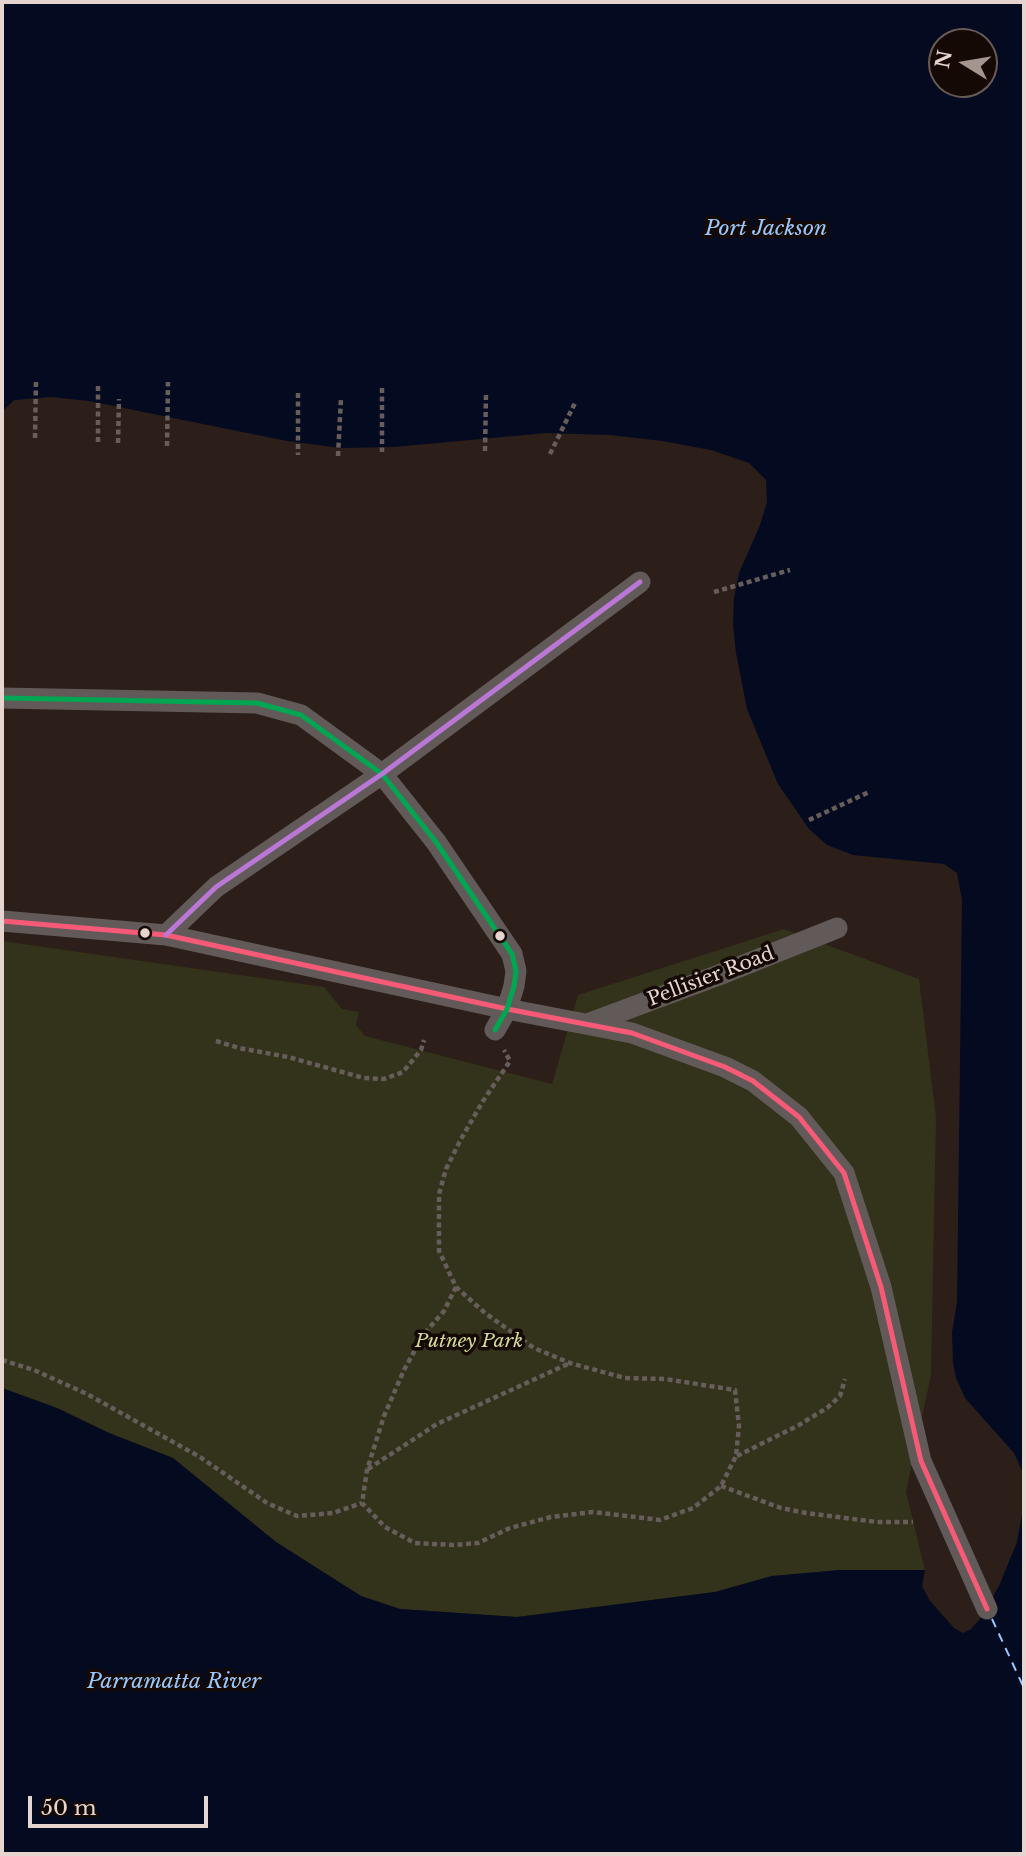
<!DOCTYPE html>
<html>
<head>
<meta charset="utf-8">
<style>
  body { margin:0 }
  #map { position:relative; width:1026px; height:1856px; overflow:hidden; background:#2c1e19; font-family:"Libre Baskerville",serif }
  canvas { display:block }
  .frame { position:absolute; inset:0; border:4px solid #e6d5ce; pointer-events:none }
  .north { position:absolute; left:928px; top:28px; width:70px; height:70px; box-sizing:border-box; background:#140905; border:2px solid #685b55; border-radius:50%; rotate:281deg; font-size:19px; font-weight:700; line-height:28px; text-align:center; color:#e6d5ce }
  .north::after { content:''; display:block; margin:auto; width:24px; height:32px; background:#a5958f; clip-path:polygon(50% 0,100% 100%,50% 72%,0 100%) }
  .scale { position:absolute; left:28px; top:1796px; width:180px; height:32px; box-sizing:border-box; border:4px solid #e6d5ce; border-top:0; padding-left:9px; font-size:21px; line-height:24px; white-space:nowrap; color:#e6d5ce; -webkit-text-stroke:5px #140905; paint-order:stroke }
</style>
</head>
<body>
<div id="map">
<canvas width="1026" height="1856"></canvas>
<div class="frame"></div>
<div class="north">N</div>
<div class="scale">50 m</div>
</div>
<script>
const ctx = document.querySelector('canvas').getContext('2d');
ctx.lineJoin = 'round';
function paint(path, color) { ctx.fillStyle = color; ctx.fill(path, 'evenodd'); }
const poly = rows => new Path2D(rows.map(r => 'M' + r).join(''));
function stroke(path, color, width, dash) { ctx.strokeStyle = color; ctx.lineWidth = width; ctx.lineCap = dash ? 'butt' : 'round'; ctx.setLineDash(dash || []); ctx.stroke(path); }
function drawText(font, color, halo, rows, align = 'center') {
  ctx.font = font + ' "Libre Baskerville",serif'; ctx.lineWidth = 7; ctx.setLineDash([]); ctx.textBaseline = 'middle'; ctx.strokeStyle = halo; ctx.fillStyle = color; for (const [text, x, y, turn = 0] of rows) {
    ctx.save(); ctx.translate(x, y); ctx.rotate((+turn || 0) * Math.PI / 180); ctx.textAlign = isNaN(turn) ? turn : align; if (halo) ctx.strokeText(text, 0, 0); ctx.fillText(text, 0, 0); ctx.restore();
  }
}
const green = poly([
  [784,929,919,979,936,1117,931,1375,906,1492,925,1570,840,1570,772,1576,715,1592,517,1617,400,1609,361,1596,276,1542,173,1458,109,1433,57,1408,2,1388,2,941,324,987,342,1009,359,1012,356,1025,365,1036,552,1084,578,995]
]);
const water = poly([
  [2,2,1024,2,1024,1485,1023,1473,1014,1453,965,1398,956,1378,953,1363,952,1332,957,1302,962,900,957,873,944,864,853,855,827,845,809,829,778,784,747,709,736,653,733,625,734,598,739,573,760,525,767,502,766,480,749,463,711,450,662,441,610,435,546,433,394,447,341,448,287,441,89,401,51,397,14,400,2,412],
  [942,42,984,42,984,84,942,84],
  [2,1388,57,1408,109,1433,173,1458,276,1542,361,1596,400,1609,517,1617,715,1592,772,1576,840,1570,925,1570,922,1586,930,1601,954,1628,963,1633,971,1629,979,1620,999,1586,1017,1542,1024,1503,1024,1854,2,1854]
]);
const ferry = poly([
  [992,1619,1024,1688]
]);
const path = poly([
  [98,386,98,442],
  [382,388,382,452],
  [298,393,298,455],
  [35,438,36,380],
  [118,443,119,399],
  [167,446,168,382],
  [485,451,486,394],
  [550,454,575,403],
  [338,456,341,398],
  [714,592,790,570],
  [809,820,869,792],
  [216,1041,239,1048,288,1057,364,1078,384,1079,403,1072,421,1050,424,1040],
  [456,1287,444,1311,424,1334,404,1370,384,1416,367,1470,362,1503,385,1527,415,1543,453,1545,478,1543,510,1528,551,1517,593,1512,660,1520,693,1508,721,1486,736,1456,739,1426,735,1390,665,1379,625,1378,570,1363,534,1348,485,1313,456,1287,439,1251,439,1194,446,1169,461,1139,483,1101,510,1061,504,1050],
  [2,1360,34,1370,87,1394,200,1457,267,1503,297,1516,333,1513,362,1503],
  [737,1456,799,1425,827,1408,840,1396,845,1379],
  [368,1469,437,1424,570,1363],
  [721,1486,781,1508,806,1513,877,1522,913,1522]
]);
const minor = poly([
  [2,698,257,703,301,715,382,774,436,842,512,954,516,971,514,986,507,1009,495,1030],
  [2,921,166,935,507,1009,632,1033,725,1067,753,1081,799,1117,844,1173,881,1287,921,1461,987,1609],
  [166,935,216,887,382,774,640,582],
  [587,1024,719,975,837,928]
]);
const bus1 = poly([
  [2,921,166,935,507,1009,632,1033,725,1067,753,1081,799,1117,844,1173,881,1287,921,1461,987,1609]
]);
const bus2 = poly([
  [2,698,257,703,301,715,382,774,436,842,512,954,516,971,514,986,507,1009,495,1030]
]);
const bus3 = poly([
  [166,935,216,887,382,774,640,582]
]);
const markers = [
  [145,933,6,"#e6d5ce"],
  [500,936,6,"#e6d5ce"]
];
const streetNames = [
  ["Pellisier Road",711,977,-21]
];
const parkNames = [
  ["Putney Park",469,1342]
];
const waterNames = [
  ["Port Jackson",766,229],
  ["Parramatta River",174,1682]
];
paint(green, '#33321a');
paint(water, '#040b21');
stroke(ferry, '#99c7fd', 2, [9, 7]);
stroke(path, '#675e5c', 4.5, [5, 3.5]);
stroke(minor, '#625a59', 21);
stroke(bus1, '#f75a77', 5);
stroke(bus2, '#00a651', 5);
stroke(bus3, '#ba77d6', 5);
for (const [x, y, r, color] of markers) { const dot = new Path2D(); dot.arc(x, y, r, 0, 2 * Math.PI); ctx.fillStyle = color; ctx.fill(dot); stroke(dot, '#140905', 2.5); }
drawText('19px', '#e6d5ce', '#140905', streetNames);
drawText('italic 19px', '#d3d892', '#140905', parkNames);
drawText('italic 21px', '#99c7fd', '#140905', waterNames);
</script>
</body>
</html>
